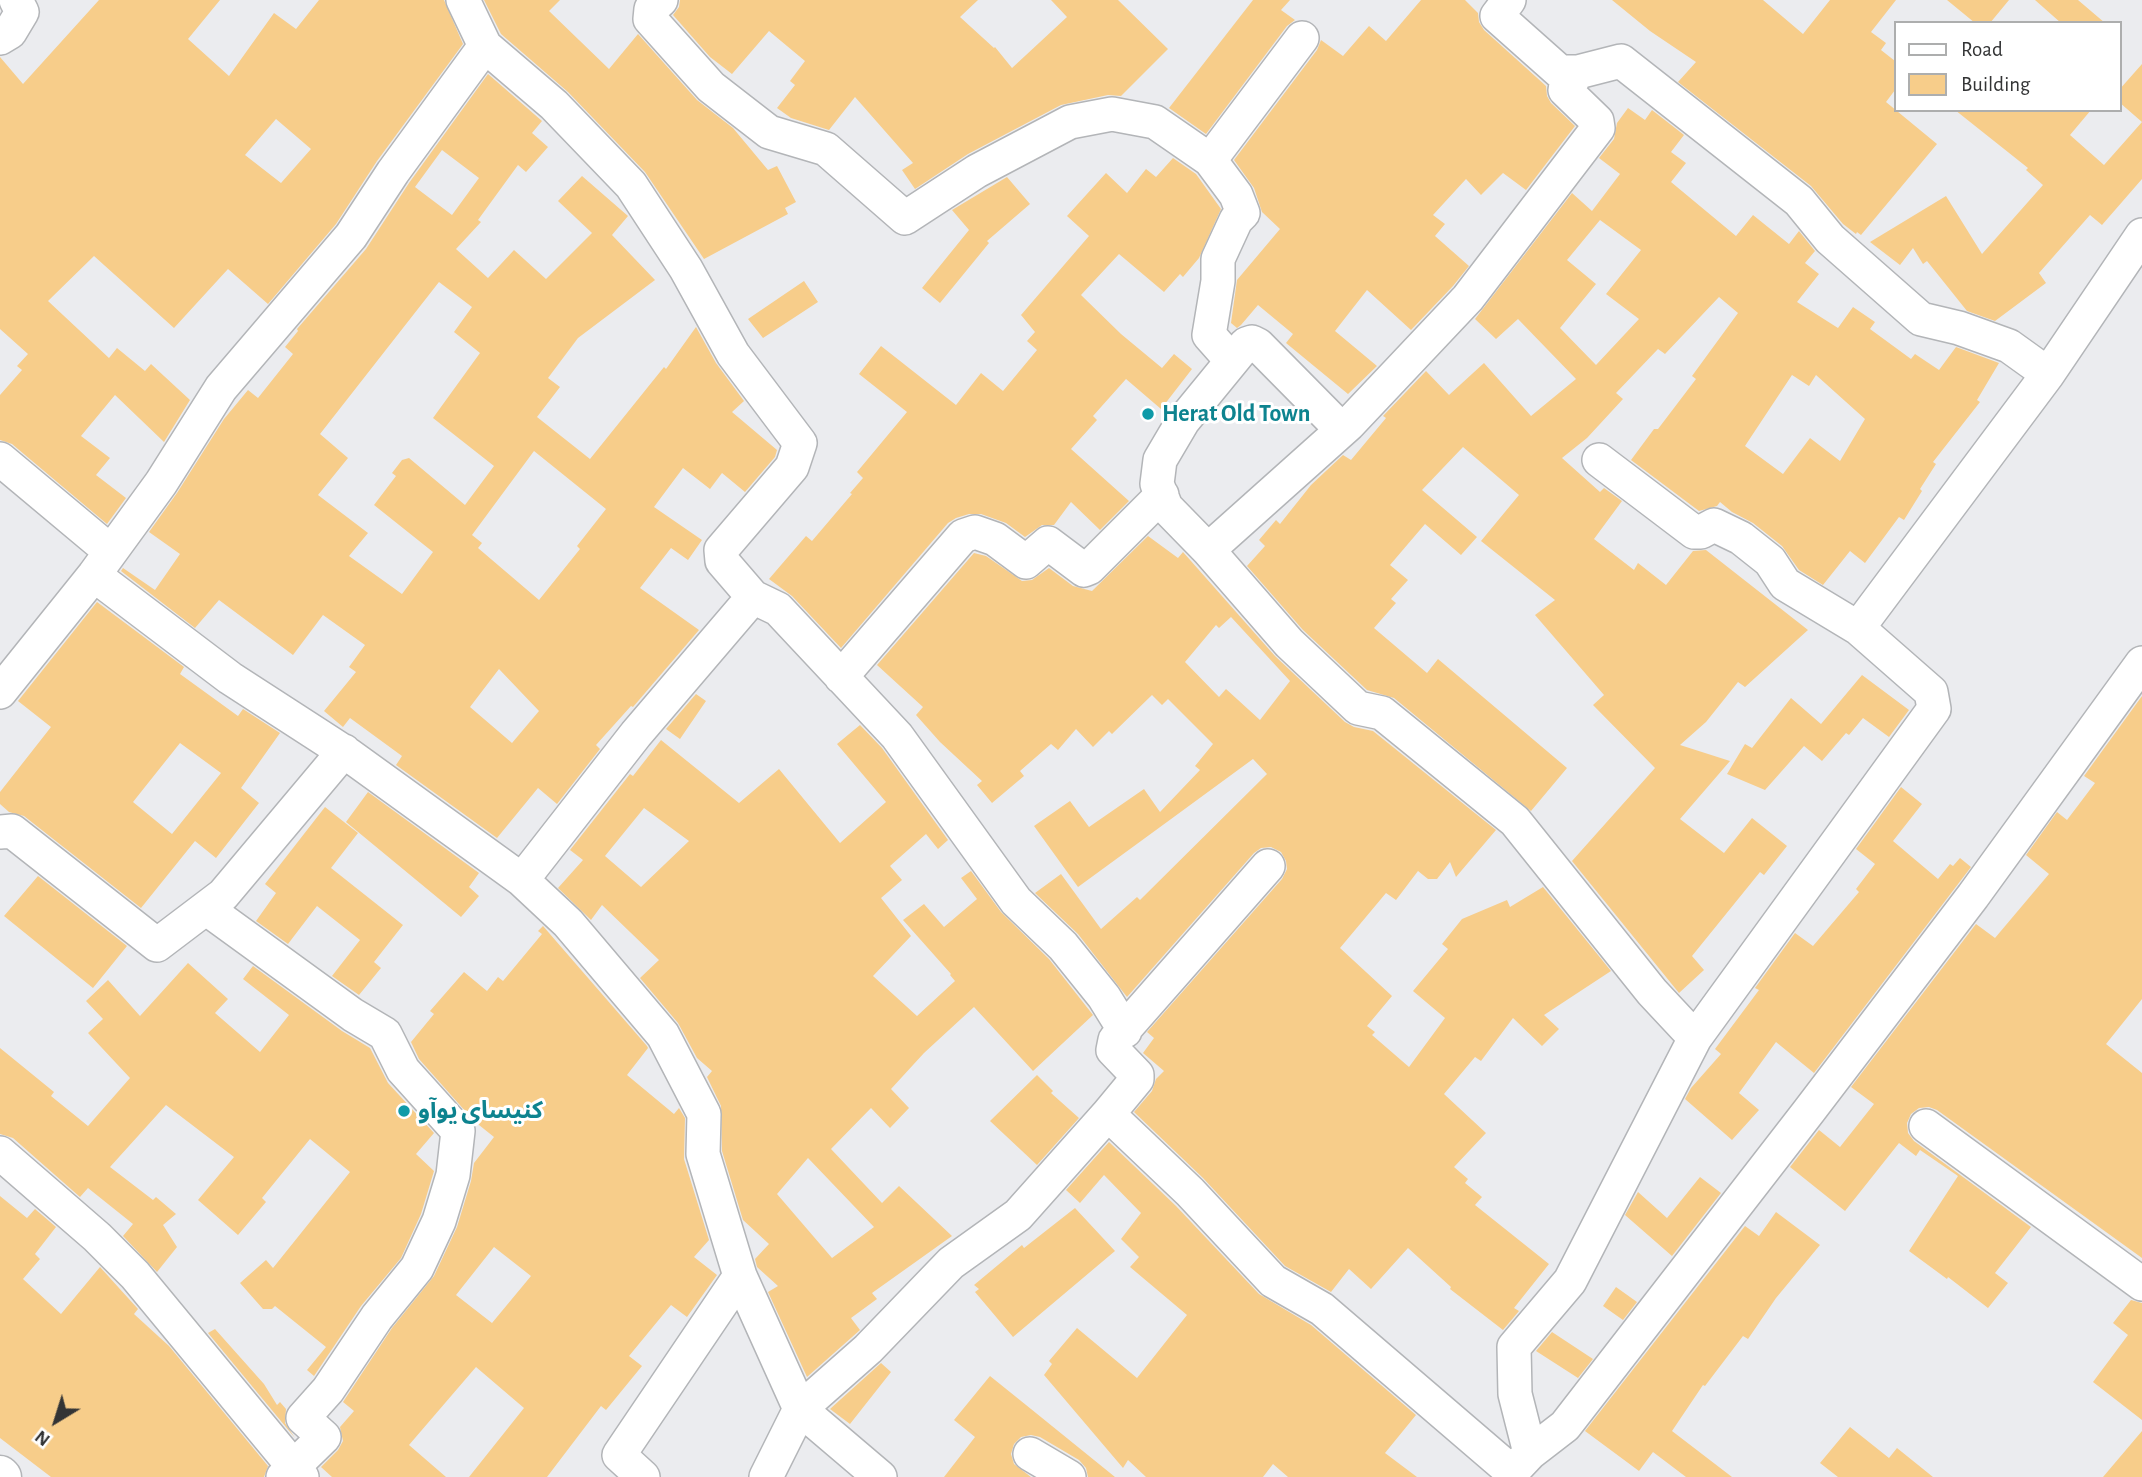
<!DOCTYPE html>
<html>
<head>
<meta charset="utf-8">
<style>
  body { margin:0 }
  #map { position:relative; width:2142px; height:1477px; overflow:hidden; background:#ebecef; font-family:"Alegreya Sans",sans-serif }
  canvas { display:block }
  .legend { position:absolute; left:1894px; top:21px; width:228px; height:91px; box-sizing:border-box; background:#fff; border:2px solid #adaeae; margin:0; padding:9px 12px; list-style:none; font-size:21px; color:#333435 }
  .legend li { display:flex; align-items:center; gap:14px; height:35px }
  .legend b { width:35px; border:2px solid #adaeae }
  .north { position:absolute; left:21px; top:1386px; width:70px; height:70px; -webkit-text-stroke:5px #fff; paint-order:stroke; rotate:218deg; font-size:19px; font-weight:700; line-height:28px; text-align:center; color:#333435 }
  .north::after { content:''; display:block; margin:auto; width:24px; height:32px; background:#333435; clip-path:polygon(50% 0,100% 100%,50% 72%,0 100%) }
</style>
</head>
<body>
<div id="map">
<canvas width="2142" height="1477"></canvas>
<ul class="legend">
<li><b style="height:9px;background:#fff"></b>Road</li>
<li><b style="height:19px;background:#f7cd8a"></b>Building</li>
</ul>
<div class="north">N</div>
</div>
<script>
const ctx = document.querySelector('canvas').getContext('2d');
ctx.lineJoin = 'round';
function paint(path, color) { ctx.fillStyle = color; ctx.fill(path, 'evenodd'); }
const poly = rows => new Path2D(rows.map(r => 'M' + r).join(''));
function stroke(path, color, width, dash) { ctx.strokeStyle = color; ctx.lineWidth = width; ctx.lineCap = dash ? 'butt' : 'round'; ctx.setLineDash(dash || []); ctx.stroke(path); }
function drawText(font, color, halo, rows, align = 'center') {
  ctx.font = font + ' "Alegreya Sans","Noto Sans Arabic",sans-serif'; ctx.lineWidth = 6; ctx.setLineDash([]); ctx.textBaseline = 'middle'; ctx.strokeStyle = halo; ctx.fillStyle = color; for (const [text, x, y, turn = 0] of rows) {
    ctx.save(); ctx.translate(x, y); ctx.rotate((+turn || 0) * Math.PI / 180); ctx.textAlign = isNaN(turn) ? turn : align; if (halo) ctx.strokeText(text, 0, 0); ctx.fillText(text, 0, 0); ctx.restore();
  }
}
const building = poly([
  [99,0,220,0,188,39,229,76,274,13,296,29,319,0,444,0,463,44,377,161,336,224,268,304,228,269,174,328,94,256,48,301,109,358,117,348,145,371,151,364,190,400,164,442,115,395,81,436,110,458,96,475,126,498,107,524,12,444,0,440,0,395,22,370,17,366,28,354,0,329,0,57,23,84],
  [276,119,311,149,281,183,245,155],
  [484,0,560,0,549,11,609,69,638,34,697,100,733,128,768,170,777,166,796,202,785,208,788,214,704,259,645,172,568,92,501,34],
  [680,0,978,0,960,17,994,48,995,47,1012,68,1067,17,1051,0,1118,0,1168,49,1121,96,1108,95,1061,105,968,154,915,189,902,170,913,163,855,97,829,130,791,118,777,108,795,85,790,81,805,61,769,31,732,74,710,57,673,15,679,7],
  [1253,0,1290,0,1281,10,1295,20,1287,26,1206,134,1169,108],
  [1421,0,1465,0,1478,13,1479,22,1484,30,1546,86,1547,96,1551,103,1575,126,1526,190,1503,173,1481,195,1466,179,1433,215,1445,224,1435,236,1469,266,1453,286,1411,330,1367,290,1335,331,1377,366,1348,394,1286,343,1293,334,1258,305,1241,325,1237,328,1231,323,1237,280,1280,229,1262,212,1254,188,1234,160,1317,50,1321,40,1343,56,1369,26,1386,41],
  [1612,0,1763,0,1803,34,1830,0,1896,0,1871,32,1886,43,1881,50,1895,61,1895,90,1886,102,1937,144,1861,235,1857,232,1856,234,1843,224,1811,186,1678,82,1696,62,1650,31],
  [1947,0,2009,0,1990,23,1975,23],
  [2035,0,2078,0,2105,23,2061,23],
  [2142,64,2142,122,2119,102,2119,90],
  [488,74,542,121,532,133,548,147,526,172,518,165,478,220,481,222,456,249,488,278,514,250,546,279,592,233,558,201,582,176,628,216,612,235,655,280,578,338,548,378,560,387,537,417,590,459,664,367,666,369,696,327,716,363,744,401,732,412,777,450,775,457,745,492,722,473,710,489,683,468,654,507,702,540,688,560,671,548,640,588,699,630,633,707,631,706,596,745,600,749,557,804,538,788,497,838,396,765,402,756,350,718,343,727,324,711,356,672,349,667,365,645,323,615,293,655,219,600,195,628,121,571,123,568,155,590,180,554,149,532,177,493,224,419,248,390,258,398,293,354,285,347,298,331,297,329,366,249,409,183],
  [442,150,479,178,452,215,415,187],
  [439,282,472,307,454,332,480,353,433,418,494,466,465,505,409,458,402,460,392,473,396,476,374,505,433,552,402,594,349,556,368,533,318,495,348,458,320,434],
  [534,451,606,509,577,546,580,549,539,600,478,548,482,543,472,535],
  [499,669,539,711,512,743,470,707],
  [1628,108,1645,120,1652,110,1684,135,1671,152,1686,163,1671,182,1736,236,1753,215,1789,244,1799,231,1815,251,1805,263,1819,274,1797,302,1838,328,1853,307,1875,322,1870,329,1911,359,1915,354,1939,370,1956,347,1999,363,1977,400,1980,402,1933,462,1936,464,1920,489,1922,491,1904,520,1899,517,1865,563,1850,551,1823,585,1799,570,1782,546,1753,523,1732,512,1720,502,1717,506,1699,511,1631,460,1654,429,1658,429,1696,379,1692,376,1738,313,1719,297,1665,354,1658,349,1616,393,1623,399,1587,438,1562,458,1600,492,1604,488,1622,501,1594,539,1634,570,1638,563,1666,585,1693,551,1706,550,1808,630,1745,687,1738,682,1706,722,1680,745,1730,761,1680,819,1724,853,1752,818,1787,846,1764,875,1760,872,1692,956,1704,970,1679,993,1572,861,1655,768,1593,705,1604,695,1535,615,1555,600,1481,541,1519,495,1463,447,1422,490,1477,537,1461,555,1425,524,1390,565,1408,580,1391,599,1396,603,1374,628,1427,673,1438,659,1567,768,1531,811,1394,698,1367,690,1303,630,1247,566,1265,546,1259,540,1276,520,1280,524,1311,485,1343,455,1351,460,1386,418,1383,416,1426,371,1449,395,1484,363,1531,416,1576,379,1518,319,1496,339,1475,319,1572,193,1592,211,1620,174,1599,158,1614,139,1617,123],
  [1600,220,1641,250,1606,294,1639,319,1596,365,1560,328,1596,284,1567,260],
  [1792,375,1809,386,1816,375,1865,419,1840,461,1810,438,1783,474,1745,446],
  [1955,110,2091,110,2070,135,2104,165,2142,122,2142,179,2102,225,2090,215,2039,273,2046,283,1995,321,1967,311,1927,261,1923,264,1913,248,1900,265,1870,242,1946,196,1982,254,2043,185,2026,170,2028,168],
  [1173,158,1196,174,1221,209,1199,258,1183,277,1180,274,1164,292,1119,254,1081,295,1121,334,1162,368,1174,354,1192,369,1161,409,1126,379,1093,416,1097,420,1071,449,1129,501,1100,530,1071,502,1054,525,1042,525,1025,537,1006,523,981,514,969,514,956,518,948,523,841,648,792,596,769,579,806,536,812,541,852,494,850,493,863,478,857,472,907,412,859,374,881,346,956,405,981,373,1003,391,1037,350,1027,341,1035,332,1021,315,1089,236,1067,216,1106,173,1127,193,1146,169,1156,177],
  [1007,177,1030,204,987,241,989,243,940,303,922,288,969,230,952,210],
  [804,281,818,302,763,338,748,319],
  [1148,536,1178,558,1183,552,1275,656,1345,722,1354,727,1373,731,1496,830,1456,877,1450,862,1437,879,1428,879,1418,871,1396,900,1386,893,1340,948,1392,996,1367,1026,1375,1032,1372,1035,1409,1067,1445,1018,1413,991,1448,949,1442,944,1462,919,1507,900,1510,907,1543,887,1611,971,1544,1015,1559,1029,1542,1046,1513,1018,1481,1061,1475,1057,1444,1094,1486,1133,1454,1167,1468,1179,1465,1183,1482,1197,1475,1205,1549,1264,1514,1308,1519,1311,1503,1330,1450,1289,1451,1287,1408,1248,1371,1289,1349,1269,1331,1292,1285,1266,1203,1178,1134,1112,1152,1091,1156,1079,1164,1071,1143,1053,1154,1038,1147,1032,1282,879,1287,869,1286,861,1281,852,1271,847,1261,848,1254,853,1127,997,1078,934,1035,893,1061,874,1101,929,1137,897,1140,900,1267,774,1253,759,1167,822,1166,820,1167,822,1078,887,1034,826,1070,801,1089,827,1144,789,1160,812,1200,770,1195,766,1213,744,1168,699,1162,705,1152,695,1112,734,1109,731,1093,747,1076,729,1058,750,1051,744,1020,771,1024,776,992,803,977,785,982,781,940,742,916,715,923,707,877,665,974,553,986,556,1022,581,1032,580,1049,568,1073,586,1092,591],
  [1231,617,1290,681,1260,720,1226,689,1219,697,1185,662,1216,625,1219,628],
  [97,602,184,667,180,674,238,716,243,709,280,733,241,788,259,803,216,858,195,841,141,908,24,816,9,812,0,804,0,792,51,727,18,701],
  [180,743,221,773,172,834,133,802],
  [1862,675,1909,710,1889,737,1863,718,1849,735,1846,733,1822,761,1804,746,1765,790,1727,774,1745,744,1752,748,1791,698,1821,724],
  [696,694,706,701,680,739,666,729],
  [2142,696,2142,999,2106,1044,2142,1073,2142,1258,1937,1110,1929,1107,1919,1108,1911,1114,1907,1123,1908,1133,1914,1141,2031,1227,1995,1273,2008,1283,1988,1308,1948,1277,1947,1279,1909,1251,1958,1176,1920,1150,1916,1156,1899,1143,1845,1211,1790,1167,1819,1130,1840,1147,1874,1104,1851,1087,1976,924,1995,938,2049,874,2026,855,2057,812,2067,820,2095,783,2084,776],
  [860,725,882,748,948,840,938,849,926,834,890,866,902,880,881,898,911,936,873,976,917,1016,955,981,950,975,951,974,903,920,924,904,944,927,977,899,961,878,971,871,1001,912,1049,959,1093,1015,1033,1071,974,1007,924,1053,891,1089,909,1108,890,1128,871,1108,831,1149,882,1203,899,1186,952,1236,872,1293,877,1299,851,1318,860,1330,807,1377,768,1292,778,1286,757,1267,755,1259,769,1244,743,1220,722,1151,721,1106,707,1077,712,1071,697,1058,678,1023,640,978,659,960,602,905,591,920,558,888,583,860,570,850,630,774,633,776,661,740,739,803,779,769,840,843,886,802,837,744],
  [644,808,689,841,641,887,605,856],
  [808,1158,874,1227,832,1258,777,1194],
  [1901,787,1922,804,1893,841,1938,879,1950,864,1953,866,1960,858,1971,867,1814,1073,1776,1042,1739,1093,1759,1110,1732,1140,1685,1099,1691,1088,1721,1054,1715,1049,1759,990,1755,988,1795,933,1813,946,1859,892,1856,889,1875,864,1856,849],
  [368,792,479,873,469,887,479,896,461,917,346,822],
  [325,807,358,833,331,868,403,925,374,962,381,968,359,995,332,976,360,940,317,906,288,944,256,921,276,893,265,884],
  [38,876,127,946,93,988,4,916],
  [543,926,647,1046,648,1048,627,1075,674,1114,679,1108,685,1118,684,1159,709,1240,694,1257,717,1275,687,1317,671,1305,629,1356,642,1366,606,1410,601,1406,547,1477,469,1477,524,1408,476,1367,409,1445,446,1477,332,1477,321,1467,338,1450,343,1441,340,1427,354,1411,343,1402,392,1328,434,1276,457,1227,471,1181,474,1163,494,1137,474,1121,419,1059,411,1042,434,1014,430,1011,464,972,487,991,498,977,503,981,542,934,538,931],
  [494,1247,531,1276,492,1323,456,1295],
  [188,963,228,999,215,1013,260,1052,289,1015,243,979,253,966,342,1031,370,1048,388,1083,434,1133,416,1154,434,1171,421,1214,401,1258,361,1306,314,1376,307,1370,326,1347,275,1306,272,1309,263,1309,240,1283,266,1260,273,1268,350,1172,310,1139,262,1198,266,1202,238,1235,198,1200,234,1157,166,1105,110,1167,153,1200,156,1197,176,1214,163,1225,177,1247,157,1272,123,1236,133,1224,88,1188,80,1197,13,1138,0,1134,0,1048,54,1092,51,1096,88,1126,130,1078,88,1033,103,1019,86,1001,108,980,140,1016],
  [1037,1075,1053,1091,1051,1093,1079,1118,1037,1165,990,1121],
  [1109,1142,1176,1206,1259,1294,1311,1325,1416,1415,1385,1453,1417,1477,1288,1477,1273,1464,1263,1477,1146,1477,1128,1460,1123,1468,1044,1375,1052,1364,1049,1361,1077,1328,1137,1378,1187,1315,1130,1267,1139,1257,1121,1239,1141,1213,1104,1175,1080,1203,1066,1190],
  [1700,1177,1721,1193,1672,1256,1625,1215,1638,1192,1667,1218],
  [0,1196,27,1218,35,1209,56,1227,35,1254,40,1259,23,1279,61,1314,100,1267,138,1309,134,1314,169,1346,268,1466,264,1477,51,1477,0,1438],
  [1075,1208,1115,1251,1013,1337,975,1292,979,1289,974,1285,1022,1245,1024,1248],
  [1776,1212,1820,1245,1776,1298,1748,1339,1743,1336,1705,1386,1703,1385,1672,1431,1732,1477,1686,1477,1653,1452,1639,1471,1585,1431,1745,1226,1759,1236],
  [1616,1287,1637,1302,1623,1320,1603,1306],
  [2131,1300,2142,1303,2142,1420,2093,1382,2128,1335,2113,1323],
  [215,1329,264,1384,277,1405,280,1402,286,1409,285,1423,295,1438,208,1333],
  [1552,1332,1593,1359,1578,1378,1536,1351],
  [881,1363,891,1372,850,1424,830,1409],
  [990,1376,1031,1409,1115,1477,1088,1477,1086,1468,1079,1460,1040,1437,1031,1435,1021,1437,1014,1444,1011,1454,1014,1464,1031,1477,944,1477,975,1437,954,1420],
  [1850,1427,1889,1458,1897,1448,1933,1477,1838,1477,1820,1463],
  [2142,1431,2142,1477,2103,1477]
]);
const minor = poly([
  [463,0,485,46,554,105,631,185,686,269,733,354,800,443,792,467,721,550,722,561,753,597,778,609,897,736,1016,901,1063,946,1104,997,1125,1031],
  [661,0,651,9,650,19,711,87,769,132,826,149,905,218,977,171,1070,122,1112,114,1155,122,1210,160,1236,195,1243,213,1236,220,1218,259,1218,281,1209,335,1232,361],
  [1509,0,1497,16,1560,72,1578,72,1621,61,1799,201,1830,239,1921,319,1959,328,2009,346,2048,374],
  [0,38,10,32,22,12,16,0],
  [1210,160,1302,38],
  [1342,430,1258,345,1252,342,1246,344,1183,421,1160,460,1157,484,1166,507,1208,550,1289,643,1358,708,1382,713,1515,821,1652,992,1695,1038],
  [0,459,110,551],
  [1599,460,1694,532,1701,532,1714,525,1741,538,1770,561,1785,584,1858,628],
  [1208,550,1349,424,1468,298,1598,128,1597,121,1565,90,1578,72],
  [94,575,230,678,349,755,522,880,568,923,663,1035,704,1114,703,1154,740,1276,800,1409,880,1477],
  [841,677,963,536,975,532,995,539,1026,562,1048,543,1084,570,1089,568,1162,495],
  [0,692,94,575,161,483,221,388,351,236,393,172,485,46],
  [0,832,12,831,157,945,223,895,344,751],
  [1268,866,1115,1040,1113,1050,1137,1075,1137,1079,1108,1114,1190,1192,1273,1281,1322,1309,1512,1472],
  [522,880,636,734,753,597],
  [207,909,353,1015,385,1034,403,1070,458,1131,453,1175,439,1221,417,1268,377,1317,328,1390,303,1418,324,1437,283,1477],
  [1926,1126,2142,1284],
  [0,1153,97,1237,135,1275,302,1477],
  [1530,1453,1565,1426,1809,1111,1973,896,2142,663],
  [1030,1454,1069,1477],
  [643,1477,619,1455,740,1276],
  [766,1477,800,1409,868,1349,951,1263,1018,1215,1108,1114],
  [1510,1477,1512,1472,1530,1453,1515,1394,1514,1347,1570,1281,1695,1038,1934,709,1931,692,1858,628,2048,374,2142,235]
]);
const tertiary = poly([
  [0,1475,2,1477]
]);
const markers = [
  [1148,414,7,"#0f9aa8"],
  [404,1111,7,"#0f9aa8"]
];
const cultureNames = [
  ["Herat Old Town",1162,414],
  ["کنیسای یوآو",418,1111]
];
paint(building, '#f7cd8a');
stroke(minor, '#b3b5b8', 36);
stroke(tertiary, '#b3b5b8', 41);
stroke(minor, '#fff', 33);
stroke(tertiary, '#fff', 38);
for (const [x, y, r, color] of markers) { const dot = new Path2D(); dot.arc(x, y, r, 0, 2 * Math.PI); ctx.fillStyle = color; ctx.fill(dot); stroke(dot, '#fff', 2.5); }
drawText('bold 24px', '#0d838f', '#fff', cultureNames, 'left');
</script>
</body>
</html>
